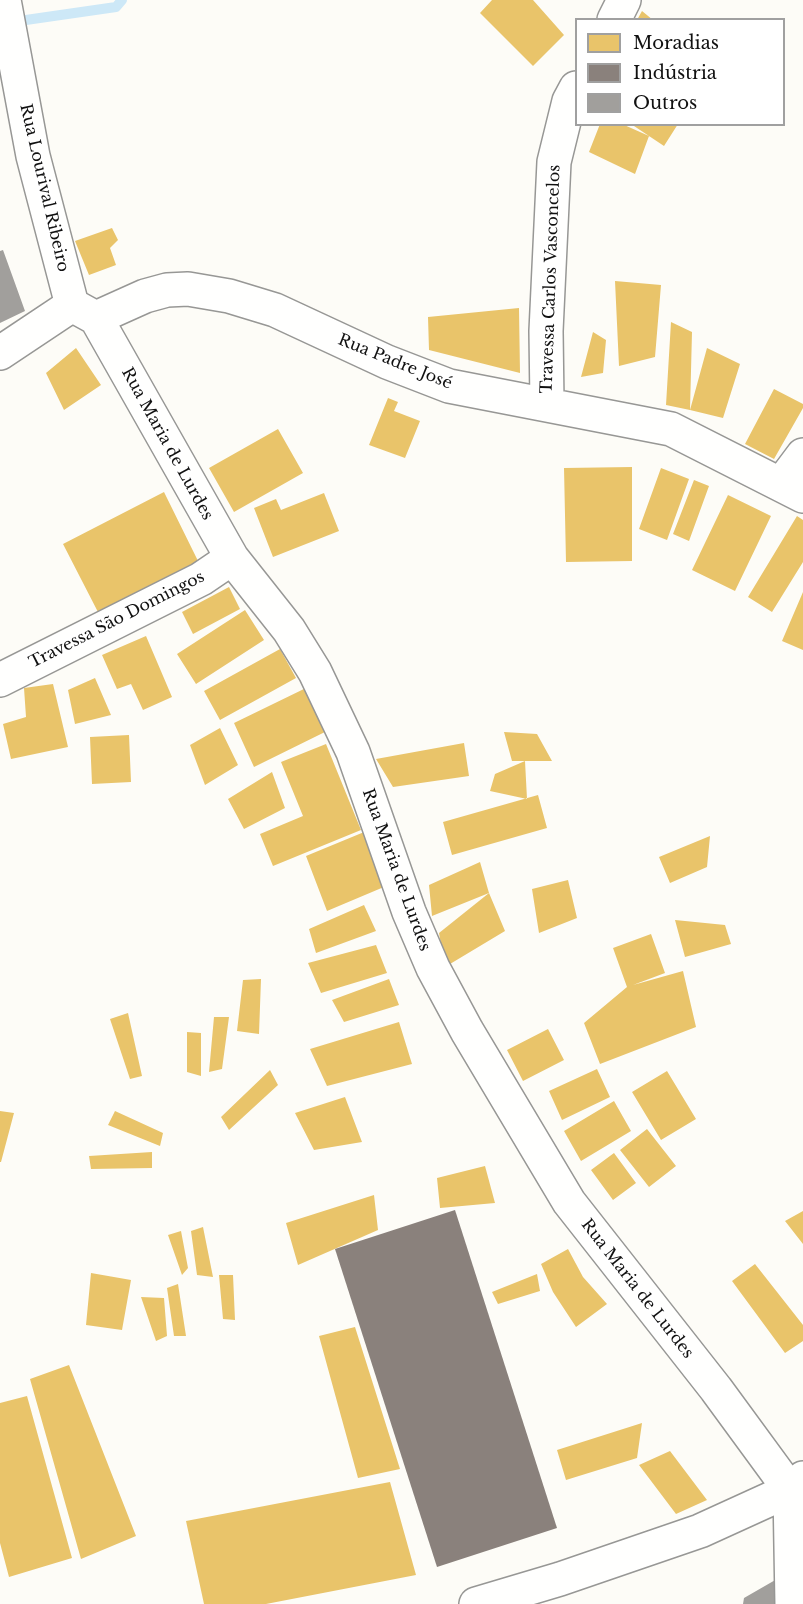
<!DOCTYPE html>
<html>
<head>
<meta charset="utf-8">
<style>
  body { margin:0 }
  #map { position:relative; width:803px; height:1604px; overflow:hidden; background:#fdfcf7; font-family:"Libre Baskerville",serif }
  canvas { display:block }
  .legend { position:absolute; left:575px; top:18px; width:210px; height:108px; box-sizing:border-box; background:#fff; border:2px solid #a0a0a0; margin:0; padding:8px 10px; list-style:none; font-size:18px; color:#111 }
  .legend li { display:flex; align-items:center; gap:12px; height:30px }
  .legend b { width:30px; border:2px solid #a0a0a0 }
</style>
</head>
<body>
<div id="map">
<canvas width="803" height="1604"></canvas>
<ul class="legend">
<li><b style="height:16px;background:#e9c46a"></b>Moradias</li>
<li><b style="height:16px;background:#8a817c"></b>Indústria</li>
<li><b style="height:16px;background:#a19f9c"></b>Outros</li>
</ul>
</div>
<script>
const ctx = document.querySelector('canvas').getContext('2d');
ctx.lineJoin = 'round';
function paint(path, color) { ctx.fillStyle = color; ctx.fill(path, 'evenodd'); }
const poly = rows => new Path2D(rows.map(r => 'M' + r).join(''));
function stroke(path, color, width, dash) { ctx.strokeStyle = color; ctx.lineWidth = width; ctx.lineCap = dash ? 'butt' : 'round'; ctx.setLineDash(dash || []); ctx.stroke(path); }
function drawText(font, color, halo, rows, align = 'center') {
  ctx.font = font + ' "Libre Baskerville",serif'; ctx.lineWidth = 6; ctx.setLineDash([]); ctx.textBaseline = 'middle'; ctx.strokeStyle = halo; ctx.fillStyle = color; for (const [text, x, y, turn = 0] of rows) {
    ctx.save(); ctx.translate(x, y); ctx.rotate((+turn || 0) * Math.PI / 180); ctx.textAlign = isNaN(turn) ? turn : align; if (halo) ctx.strokeText(text, 0, 0); ctx.fillText(text, 0, 0); ctx.restore();
  }
}
const homes = poly([
  [492,0,533,0,564,35,533,66,480,13],
  [642,11,653,20,637,20],
  [600,124,622,124,649,136,635,174,589,152],
  [631,124,678,124,664,146],
  [112,228,118,240,110,248,116,265,89,275,75,241],
  [615,281,661,285,655,357,619,366],
  [519,308,520,373,429,350,428,317],
  [671,322,692,332,690,410,666,405],
  [593,332,606,340,603,373,581,377],
  [76,348,101,385,64,410,46,373],
  [707,348,740,364,723,418,690,410],
  [774,389,803,404,803,408,774,459,745,444],
  [388,398,398,402,394,411,420,421,405,458,369,445],
  [278,429,303,473,234,512,209,468],
  [632,467,632,561,566,562,564,468],
  [661,468,689,479,667,540,639,529],
  [694,480,709,486,689,541,673,534],
  [164,492,199,563,99,614,63,544],
  [324,493,339,531,273,557,254,508,276,499,281,510],
  [728,495,771,516,735,591,692,570],
  [797,516,803,520,803,562,772,612,748,597],
  [229,587,240,609,193,634,182,612],
  [803,592,803,650,782,641],
  [245,610,264,640,196,684,177,654],
  [146,636,172,697,143,710,131,684,117,689,102,655],
  [280,649,296,678,220,720,204,691],
  [95,678,111,715,75,724,68,690],
  [53,684,68,747,11,759,3,724,26,717,24,688],
  [308,687,329,730,254,767,234,723],
  [220,728,238,765,205,785,190,745],
  [504,732,537,734,552,761,512,761],
  [129,735,131,782,92,784,90,737],
  [464,743,469,776,393,787,376,759],
  [326,744,361,830,273,866,260,834,303,816,281,762],
  [525,761,527,799,490,791,495,774],
  [272,772,285,808,244,829,228,799],
  [538,795,547,828,452,855,443,822],
  [369,830,391,884,327,911,306,856],
  [710,836,707,867,670,883,659,857],
  [480,862,489,893,432,916,429,885],
  [568,880,577,918,539,933,532,889],
  [489,893,505,931,445,967,439,933],
  [364,905,376,931,316,953,309,929],
  [675,920,725,925,731,944,685,957],
  [651,934,665,973,633,985,683,971,696,1027,600,1064,584,1023,627,987,613,948],
  [376,945,387,973,321,993,308,963],
  [261,979,259,1034,237,1031,243,980],
  [389,979,399,1005,344,1022,332,1000],
  [128,1013,142,1076,130,1079,110,1019],
  [214,1017,229,1017,222,1069,209,1072],
  [399,1022,412,1064,327,1086,310,1049],
  [548,1029,564,1060,523,1081,507,1050],
  [187,1032,201,1033,201,1076,187,1072],
  [597,1069,610,1097,562,1120,549,1091],
  [270,1070,278,1085,229,1130,221,1117],
  [667,1071,696,1119,661,1140,632,1092],
  [345,1097,362,1142,314,1150,295,1113],
  [614,1101,631,1131,581,1161,564,1131],
  [0,1111,14,1113,1,1162,0,1162],
  [115,1111,163,1133,160,1146,108,1125],
  [647,1129,676,1166,649,1187,620,1150],
  [152,1152,152,1168,91,1169,89,1156],
  [614,1153,636,1183,613,1200,591,1170],
  [485,1166,495,1203,440,1208,437,1178],
  [374,1195,378,1230,298,1265,286,1223],
  [803,1211,803,1244,785,1221],
  [203,1227,213,1277,197,1275,191,1231],
  [181,1231,188,1268,182,1275,168,1235],
  [568,1249,583,1277,607,1304,576,1327,553,1292,541,1264],
  [755,1264,803,1325,803,1341,785,1353,732,1281],
  [91,1273,131,1280,122,1330,86,1325],
  [537,1274,540,1291,498,1304,492,1292],
  [219,1275,233,1275,235,1320,223,1319],
  [178,1284,186,1336,174,1336,167,1288],
  [141,1297,164,1298,167,1336,156,1341],
  [355,1327,400,1469,358,1478,319,1336],
  [69,1365,136,1536,81,1559,30,1379],
  [27,1396,72,1558,9,1577,0,1543,0,1403],
  [642,1423,637,1458,566,1480,557,1450],
  [670,1451,707,1500,676,1514,639,1465],
  [390,1482,416,1575,266,1604,204,1604,186,1521]
]);
const industry = poly([
  [455,1210,557,1528,437,1567,335,1249]
]);
const stream = poly([
  [12,22,116,7,122,0]
]);
const building = poly([
  [3,250,25,311,0,323,0,251],
  [777,1579,777,1604,743,1604,744,1598]
]);
const minor = poly([
  [4,0,33,156,72,305],
  [614,20,624,0],
  [96,318,232,558,289,630,315,672,353,752,409,912,433,968,467,1031,569,1202,716,1389,790,1490,792,1604],
  [96,318,145,296,167,290,188,289,229,296,275,310,387,362,449,386,671,429,803,496],
  [0,353,72,305,92,316],
  [547,403,546,331,554,162,569,101,576,88],
  [782,483,803,455],
  [0,680,201,579,232,558],
  [476,1604,560,1579,700,1531,790,1490,803,1478]
]);
const streetNames = [
  ["Rua Lourival Ribeiro",44,188,77],
  ["Travessa Carlos Vasconcelos",551,279,-88],
  ["Rua Padre José",395,362,22],
  ["Rua Maria de Lurdes",167,444,61],
  ["Travessa São Domingos",117,620,-27],
  ["Rua Maria de Lurdes",396,870,70],
  ["Rua Maria de Lurdes",637,1289,52]
];
paint(homes, '#e9c46a');
paint(industry, '#8a817c');
stroke(stream, '#cde8f7', 10);
paint(building, '#a19f9c');
stroke(minor, '#979795', 36);
stroke(minor, '#fffffe', 33);
drawText('16px', '#111', '#fff', streetNames);
</script>
</body>
</html>
